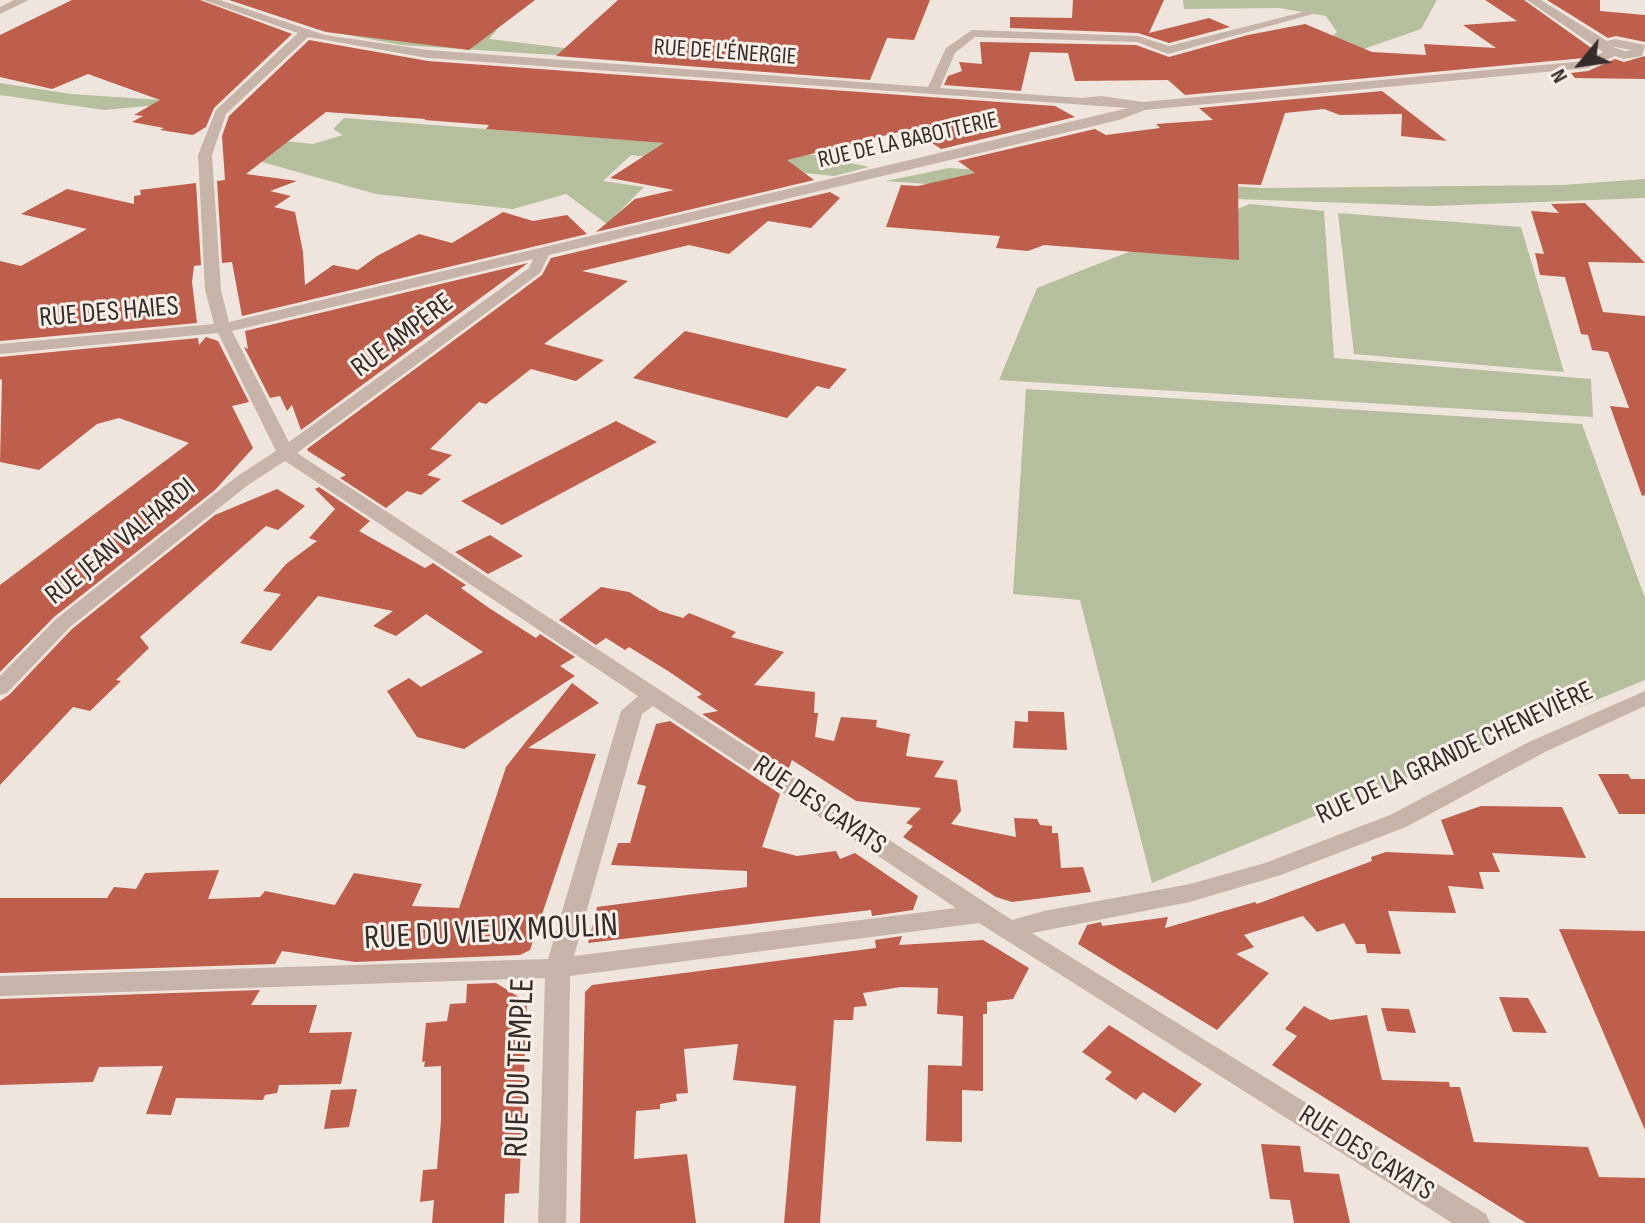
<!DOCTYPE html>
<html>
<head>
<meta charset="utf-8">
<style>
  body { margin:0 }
  #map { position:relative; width:1645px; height:1223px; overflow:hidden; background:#f0e5dc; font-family:"Sofia Sans Condensed",sans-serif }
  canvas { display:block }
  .north { position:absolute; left:1541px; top:24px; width:80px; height:80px; -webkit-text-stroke:6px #f8efe8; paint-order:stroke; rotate:241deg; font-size:22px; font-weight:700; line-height:32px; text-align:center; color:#352b28 }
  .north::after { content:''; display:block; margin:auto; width:28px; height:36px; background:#352b28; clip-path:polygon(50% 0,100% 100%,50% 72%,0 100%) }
</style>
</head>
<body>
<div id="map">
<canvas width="1645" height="1223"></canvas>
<div class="north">N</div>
</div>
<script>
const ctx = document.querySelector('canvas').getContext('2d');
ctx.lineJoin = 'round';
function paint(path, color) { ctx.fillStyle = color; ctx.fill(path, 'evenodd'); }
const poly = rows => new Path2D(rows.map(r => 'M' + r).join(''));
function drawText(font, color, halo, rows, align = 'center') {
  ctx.font = font + ' "Sofia Sans Condensed",sans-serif'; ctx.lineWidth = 6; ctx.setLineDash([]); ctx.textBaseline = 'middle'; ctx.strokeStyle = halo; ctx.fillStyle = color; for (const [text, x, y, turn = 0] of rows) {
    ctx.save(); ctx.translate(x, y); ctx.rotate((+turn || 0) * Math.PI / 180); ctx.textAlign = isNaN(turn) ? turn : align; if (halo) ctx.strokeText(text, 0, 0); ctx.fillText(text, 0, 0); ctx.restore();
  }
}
const green = poly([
  [1183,0,1437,0,1421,29,1358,51,1316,51,1337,32,1326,16,1279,8,1184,9],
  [263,3,497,30,489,39,708,65,401,45,316,29,246,5],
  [0,83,71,94,190,102,104,110,0,95],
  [344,118,808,154,869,167,834,176,631,155,603,181,644,187,607,224,566,194,513,209,376,194,230,153,242,137,313,144,343,135,333,129],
  [949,168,1262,188,1562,185,1645,179,1645,198,1433,206,1040,192,886,181],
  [1250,204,1324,211,1334,358,1591,379,1593,417,999,380,1037,288],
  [1338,213,1521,227,1564,372,1354,354],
  [1026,389,1582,424,1645,598,1645,680,1152,883,1080,600,1013,594]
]);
const building = poly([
  [72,0,200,0,292,34,214,108,206,127,193,135,160,130,164,128,132,122,143,116,134,115,160,100,88,74,52,89,0,77,0,35],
  [229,0,535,0,469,50,326,32],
  [618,0,930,0,914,40,887,38,870,80,556,56],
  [1073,0,1164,0,1149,33,1209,18,1230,27,1169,43,1138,33,1010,28,1010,17,1072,18],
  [1485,0,1524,0,1597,52,1584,58,1185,95,1168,80,1075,81,1068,53,1030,52,1021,91,944,85,948,76,962,71,959,62,982,64,980,42,1136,45,1169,57,1248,35,1305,24,1372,52,1426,55,1424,44,1496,48,1463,25,1517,21],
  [1547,0,1600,0,1600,11,1645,15,1645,42,1616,36,1608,38],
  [309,40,428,61,1055,106,1075,117,941,149,911,129,787,160,814,180,596,232,635,199,674,190,610,178,664,143,486,129,489,125,424,120,426,119,326,112,246,174,297,181,270,191,291,196,274,207,295,212,303,252,305,285,333,265,358,270,377,256,419,234,452,243,503,212,533,221,567,215,587,234,242,316,232,262,222,263,217,181,225,180,222,136,229,116],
  [1645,56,1645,79,1575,78,1571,73,1588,71,1615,59,1624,62],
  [1382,91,1447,141,1401,136,1402,114,1340,115,1324,109,1285,113,1261,185,1238,184,1239,260,1044,245,1028,251,996,248,1000,236,886,227,901,185,918,186,975,173,958,161,1095,129,1106,135,1160,128,1156,124,1213,120,1199,108],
  [196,183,201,265,194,266,192,282,197,323,0,341,0,261,21,266,87,229,21,214,67,189,134,204,134,196,141,195,140,190],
  [830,192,840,198,811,228,768,221,729,254,689,245,582,271,628,281,544,344,604,360,576,381,531,369,486,404,479,402,430,449,452,455,427,475,441,479,421,495,407,491,386,508,340,478,346,475,308,451,307,449,542,275,551,258],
  [1585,203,1645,263,1588,262,1603,312,1645,316,1645,495,1642,496,1610,406,1629,408,1608,352,1592,350,1588,335,1581,334,1565,277,1540,275,1535,253,1544,254,1531,211,1559,213,1551,204],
  [528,263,301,430,292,405,287,411,280,396,270,398,244,347,248,349,245,331],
  [685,331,847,369,829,389,817,386,787,418,633,378],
  [206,337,218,341,249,402,232,406,253,448,215,490,54,617,0,672,0,585,189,443,119,418,97,424,39,470,0,462,2,380,0,379,0,357,198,338,199,345],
  [616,421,657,442,502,525,461,501],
  [319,487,370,521,359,531,425,568,433,563,466,585,461,588,489,608,536,638,540,634,575,657,560,666,575,676,464,749,417,737,387,691,409,678,421,687,483,652,426,614,396,636,373,626,393,611,318,596,271,651,240,643,281,594,263,591,286,564,317,541,309,538,335,509,315,489],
  [277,489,305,506,278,530,266,526,140,637,149,648,116,680,121,681,90,711,73,707,0,785,0,701,9,695,72,629,215,515],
  [490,535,523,556,488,574,455,552],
  [601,587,629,592,660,611,683,618,689,613,736,632,731,637,784,652,754,685,815,692,814,713,818,713,815,737,834,741,841,717,877,720,876,727,910,734,906,756,944,761,934,777,957,780,961,811,951,824,1016,837,1014,818,1037,819,1040,825,1052,826,1052,833,1058,833,1061,868,1083,867,1091,892,1012,902,996,897,903,837,913,826,906,823,921,808,856,801,792,760,788,770,702,714,718,711,697,697,702,694,668,671,629,647,625,650,606,638,596,645,559,620],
  [572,683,599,703,528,748,596,754,530,950,520,955,355,962,282,951,275,964,0,973,0,898,107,898,114,887,136,889,145,873,219,870,208,899,260,897,265,891,335,905,354,873,422,884,412,906,459,908,506,767],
  [1028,711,1064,712,1067,750,1013,748,1015,721,1028,722],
  [670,721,780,794,762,847,797,856,836,851,840,859,855,853,918,896,913,910,872,916,871,910,588,943,597,907,747,887,747,871,611,865,618,843,630,843,646,786,637,784,656,724],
  [1598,774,1628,774,1631,779,1645,779,1645,814,1619,814],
  [1481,806,1562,807,1586,858,1492,853,1500,872,1479,872,1484,889,1448,886,1456,913,1388,911,1401,954,1367,953,1365,944,1356,944,1344,923,1317,932,1303,916,1244,935,1254,947,1236,954,1269,973,1217,1030,1078,944,1087,925,1101,922,1102,926,1168,917,1165,928,1255,902,1257,904,1372,861,1371,857,1386,852,1454,855,1441,820],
  [1559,929,1645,931,1645,1130,1589,999],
  [902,936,899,945,983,940,1029,968,1013,999,987,1002,987,1014,983,1014,983,1091,962,1090,962,1142,926,1141,928,1065,962,1066,963,1016,937,1014,938,988,901,987,863,993,867,1006,854,1007,853,1020,834,1020,820,1223,784,1223,796,1086,733,1080,738,1044,684,1049,688,1093,676,1094,677,1101,660,1104,660,1109,636,1111,634,1159,687,1154,696,1223,580,1223,585,992,592,985,876,948,875,940],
  [496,983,527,1002,519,1193,505,1194,504,1223,432,1223,434,1200,420,1202,423,1170,437,1169,441,1120,441,1066,424,1067,425,1061,422,1062,426,1023,447,1021,450,1004,466,1003,467,984],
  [260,990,251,1005,317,1005,309,1033,352,1032,341,1084,279,1085,277,1093,265,1095,263,1100,176,1098,171,1115,146,1114,163,1066,99,1067,93,1082,0,1085,0,999],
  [1499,997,1528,998,1547,1033,1513,1032],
  [1304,1006,1330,1020,1367,1015,1382,1080,1449,1082,1450,1087,1460,1087,1474,1142,1588,1147,1599,1177,1645,1178,1645,1223,1526,1223,1272,1065,1297,1036,1285,1029],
  [1381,1008,1409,1009,1416,1033,1387,1031],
  [1109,1025,1202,1084,1175,1113,1143,1092,1136,1100,1105,1079,1112,1072,1082,1052],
  [357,1089,349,1127,324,1129,331,1090],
  [1261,1144,1300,1146,1304,1172,1339,1174,1350,1223,1294,1223,1290,1200,1270,1199]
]);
const minor = poly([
  [14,0,29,0,0,14,0,7,14,0],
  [203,0,220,0,325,35,428,50,928,87,946,48,972,30,1138,36,1169,46,1307,11,1313,14,1168,54,1137,42,975,37,955,53,940,88,1082,98,1101,96,1143,102,1585,61,1603,52,1527,0,1541,0,1607,41,1615,39,1645,45,1642,56,1624,59,1615,56,1587,68,1145,110,1119,120,549,255,540,273,297,453,1012,920,1044,911,1190,884,1265,863,1390,815,1529,742,1645,691,1645,706,1545,752,1406,827,1281,875,1190,902,1032,933,1486,1214,1490,1223,1452,1223,979,923,570,976,566,1223,538,1223,545,978,0,996,0,976,548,959,621,711,638,696,285,461,248,485,70,627,7,693,0,695,0,676,56,619,236,477,276,451,218,333,0,354,0,344,214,324,205,290,198,155,216,110,298,33,203,0],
  [308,37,428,58,1128,108,229,322,221,290,212,155,226,114,308,37],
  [1612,47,1615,47,1632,50,1625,51,1612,47],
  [533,259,529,268,289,442,232,331,533,259],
  [653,706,956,908,574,956,642,714,653,706]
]);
const farStreetnames = [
  ["RUE DE L'ÉNERGIE",725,53,4],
  ["RUE DE LA BABOTTERIE",908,141,-13]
];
const streetNames = [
  ["RUE DES HAIES",109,313,-5],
  ["RUE AMPÈRE",403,336,-37],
  ["RUE JEAN VALHARDI",121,542,-39],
  ["RUE DE LA GRANDE CHENEVIÈRE",1455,754,-25],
  ["RUE DES CAYATS",819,806,34],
  ["RUE DES CAYATS",1366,1154,32]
];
const nearStreetnames = [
  ["RUE DU VIEUX MOULIN",491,933,-3],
  ["RUE DU TEMPLE",521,1068,-88]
];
paint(green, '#b5be9d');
paint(building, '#be5e4c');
paint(minor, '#c7b4a8');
drawText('24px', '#352b28', '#f8efe8', farStreetnames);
drawText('28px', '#352b28', '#f8efe8', streetNames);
drawText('34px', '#352b28', '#f8efe8', nearStreetnames);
</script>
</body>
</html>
